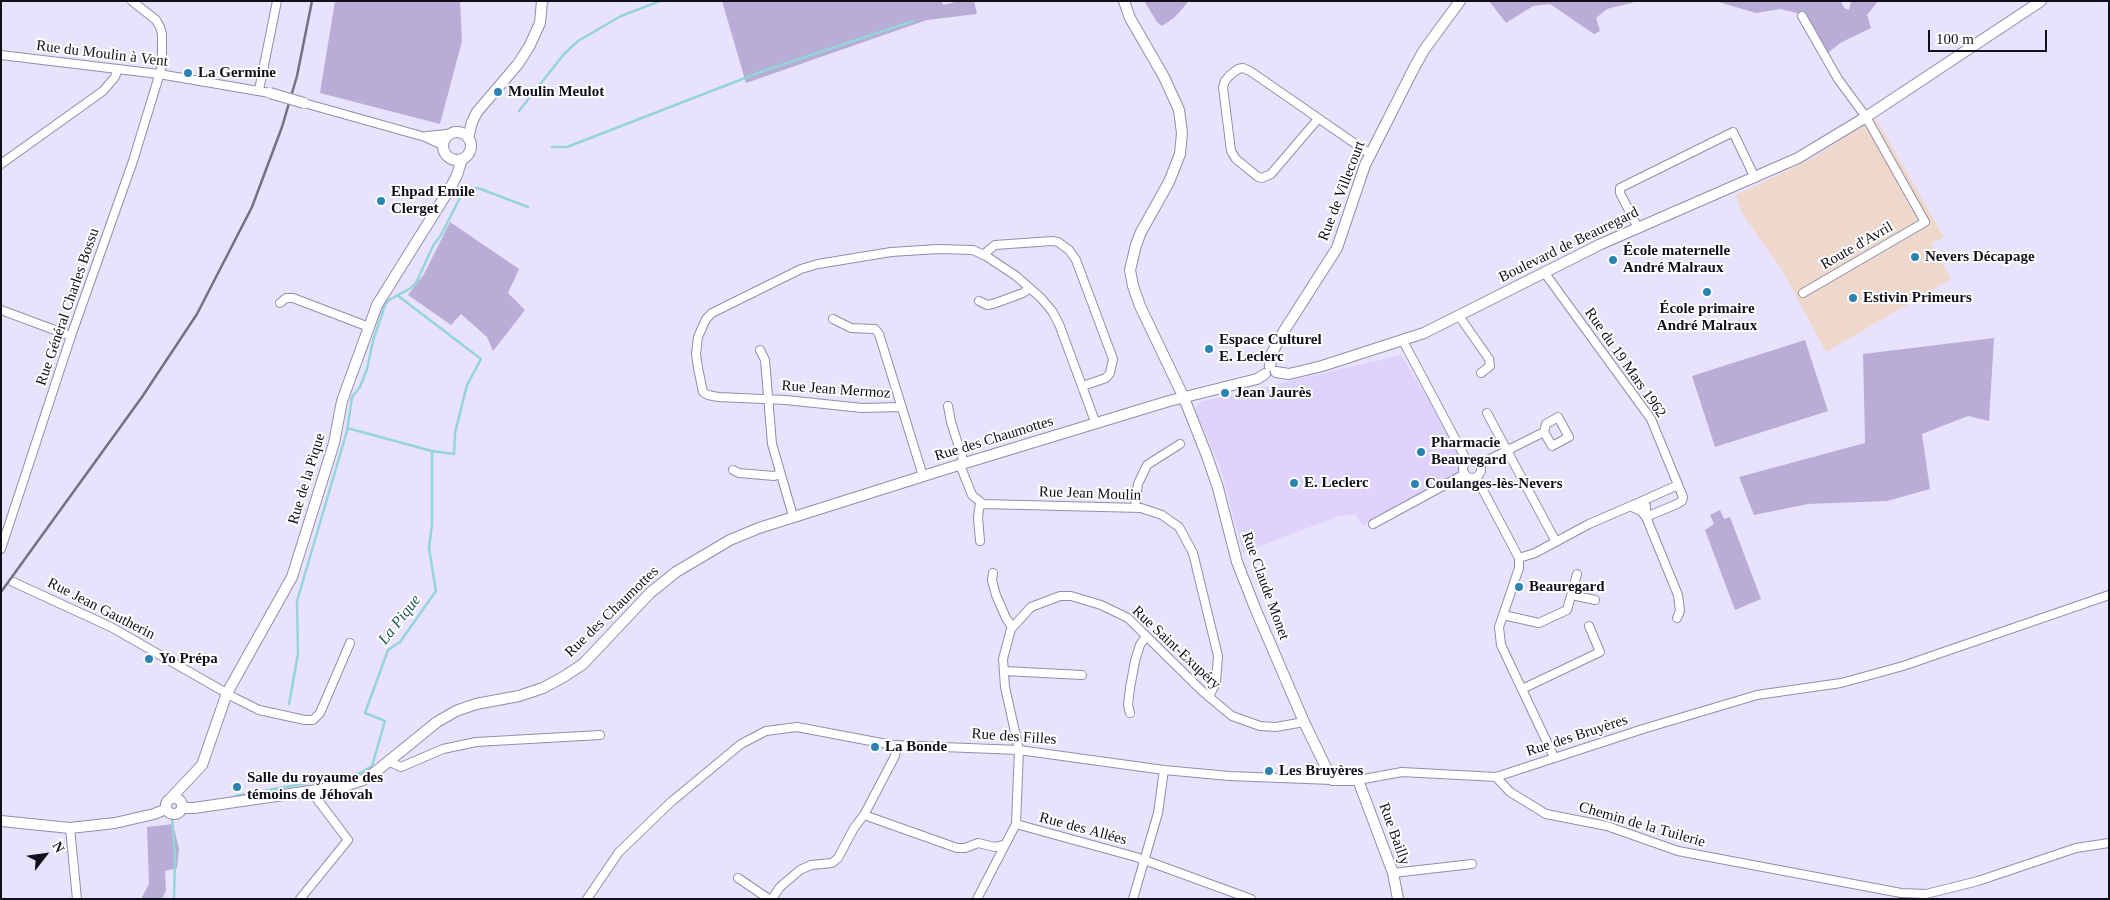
<!DOCTYPE html>
<html>
<head>
<meta charset="utf-8">
<style>
  body { margin:0 }
  #map { position:relative; width:2110px; height:900px; overflow:hidden; background:#e9e2fd; font-family:Georgia,serif }
  canvas { display:block }
  .frame { position:absolute; inset:0; border:2px solid #120f1a; pointer-events:none }
  .north { position:absolute; left:20px; top:830px; width:50px; height:50px; -webkit-text-stroke:4px #fff; paint-order:stroke; rotate:60deg; font-size:14px; font-weight:700; line-height:20px; text-align:center; color:#120f1a }
  .north::after { content:''; display:block; margin:auto; width:18px; height:22px; background:#120f1a; clip-path:polygon(50% 0,100% 100%,50% 72%,0 100%) }
  .scale { position:absolute; left:1928px; top:30px; width:119px; height:22px; box-sizing:border-box; border:2px solid #120f1a; border-top:0; padding-left:6px; font-size:15px; line-height:18px; white-space:nowrap; color:#120f1a; -webkit-text-stroke:4px #fff; paint-order:stroke }
</style>
</head>
<body>
<div id="map">
<canvas width="2110" height="900"></canvas>
<div class="frame"></div>
<div class="north">N</div>
<div class="scale">100 m</div>
</div>
<script>
const ctx = document.querySelector('canvas').getContext('2d');
ctx.lineJoin = 'round';
function paint(path, color) { ctx.fillStyle = color; ctx.fill(path, 'evenodd'); }
const poly = rows => new Path2D(rows.map(r => 'M' + r).join(''));
function stroke(path, color, width, dash) { ctx.strokeStyle = color; ctx.lineWidth = width; ctx.lineCap = dash ? 'butt' : 'round'; ctx.setLineDash(dash || []); ctx.stroke(path); }
function drawText(font, color, halo, rows, align = 'center') {
  ctx.font = font + ' Georgia,serif'; ctx.lineWidth = 4; ctx.setLineDash([]); ctx.textBaseline = 'middle'; ctx.strokeStyle = halo; ctx.fillStyle = color; for (const [text, x, y, turn = 0] of rows) {
    ctx.save(); ctx.translate(x, y); ctx.rotate((+turn || 0) * Math.PI / 180); ctx.textAlign = isNaN(turn) ? turn : align; if (halo) ctx.strokeText(text, 0, 0); ctx.fillText(text, 0, 0); ctx.restore();
  }
}
const built = poly([
  [1401,355,1446,429,1460,457,1458,473,1362,526,1356,514,1336,517,1243,553,1219,464,1195,410,1200,402]
]);
const industrial = poly([
  [1875,117,1944,237,1931,243,1951,279,1826,352,1782,270,1743,215,1736,195,1813,158]
]);
const green = poly([
  [335,1,460,1,462,41,440,124,320,93],
  [722,1,942,1,943,5,959,1,974,1,977,14,927,20,746,83],
  [1144,1,1189,1,1175,17,1162,26,1157,22],
  [1489,1,1639,1,1607,9,1596,18,1600,31,1594,34,1550,4,1533,6,1506,23],
  [1715,1,1841,1,1844,8,1849,10,1851,1,1878,1,1867,15,1871,28,1840,43,1828,53,1805,15,1780,9,1756,13],
  [450,222,519,269,508,293,525,310,493,351,487,337,461,314,451,325,408,295,424,274],
  [1994,338,1989,421,1968,416,1922,434,1930,489,1887,501,1808,504,1754,515,1739,477,1865,443,1863,354],
  [1805,340,1828,411,1715,447,1692,376],
  [1720,510,1724,519,1730,517,1761,599,1735,610,1705,530,1714,524,1710,515],
  [173,824,179,849,177,868,165,871,166,890,162,899,141,899,149,884,147,827]
]);
const stream = poly([
  [519,111,564,54,578,41,621,16,660,1],
  [552,147,567,147,763,71,913,21],
  [347,428,432,451],
  [289,704,298,654,297,601,347,431,352,397,360,387,367,369,373,341,385,305,389,300,411,288,416,283,433,246,441,235,464,190,478,188,528,207],
  [235,796,342,777,360,773,372,766,385,721,365,713,388,650,400,642,436,591,429,548,432,524,432,451,454,454,455,433,467,385,481,359,397,295],
  [172,817,175,856,174,899]
]);
const minor = poly([
  [1802,16,1838,79,1866,117,1925,222,1803,293],
  [1,55,159,74,270,93],
  [259,90,277,1],
  [304,103,425,137,442,145],
  [1318,119,1271,174,1262,178,1258,177,1236,159,1231,151,1223,87,1225,81,1229,76,1238,69,1243,68,1250,71,1370,154],
  [427,136,448,134],
  [1,164,103,91,115,77,117,71],
  [1638,228,1620,193,1620,188,1733,132,1755,178],
  [983,255,995,245,1052,241,1058,242,1069,250,1076,260,1113,359,1110,373,1106,378,1083,386],
  [1544,272,1651,419,1683,497,1682,501,1677,504,1646,517,1641,511,1630,506],
  [979,301,987,305,993,304,1023,293,1030,288],
  [280,303,286,298,293,298,369,327],
  [1,310,71,336],
  [1459,316,1489,359,1490,366,1481,373],
  [833,319,851,328,875,329,879,334,923,476],
  [1403,341,1467,461],
  [760,350,765,360,772,444,793,516],
  [948,406,951,422,964,463],
  [902,407,862,408,786,400,718,397,708,395,703,392,698,368,696,354,698,337,706,319,712,313,801,269,818,264,891,252,938,249,973,250,986,256,1016,276,1041,298,1052,311,1059,324,1096,424],
  [1487,413,1556,542],
  '1463 469a9 9 0 1 1 18 0a9 9 0 1 1-18 0Z',
  [1480,464,1544,432,1552,446,1569,437,1558,417,1546,424,1544,432],
  [960,465,972,495,983,504,1141,508,1162,515,1179,527,1193,553,1218,656,1216,682,1209,697],
  [733,470,739,473,774,476,780,474],
  [1476,477,1519,558,1519,568,1499,627,1501,645,1554,757],
  [1640,502,1678,485],
  [1135,507,1138,484,1147,465,1180,444],
  [1373,524,1465,474],
  [980,541,978,517,980,503],
  [1,549,71,336,133,161,162,66,162,34,160,27,156,20,132,1],
  [1519,558,1535,553,1589,524,1640,502,1646,506,1646,517,1678,595,1680,611,1677,618],
  [993,573,992,580,996,595,1006,618,1012,627],
  [13,582,111,627,235,698,259,710,305,720,313,720,320,713,350,643],
  [1572,595,1595,600],
  [1503,615,1539,623,1567,610,1577,574],
  [1004,671,1082,675],
  [1522,689,1600,652,1589,626],
  [1130,713,1128,705,1130,688,1135,661,1140,645,1146,636],
  [897,745,895,756,864,815,957,848,965,848,978,843,995,847,1004,845],
  [388,761,401,767,443,749,476,742,600,735],
  [1496,777,1510,792,1546,814,1607,826,1678,851,1901,893,1926,894,1978,881,2076,848,2109,843],
  [1358,780,1402,772,1496,777,1643,729,1757,695,1841,683,1903,666,2109,595],
  [1016,824,1136,857,1251,899],
  [70,828,77,899],
  [1393,873,1472,864],
  [738,878,769,899],
  [300,899,348,840,311,791],
  [587,899,619,852,671,802,741,744,766,731,797,727,892,745,1019,750,1164,770,1229,776,1332,780],
  [772,899,780,887,800,870,811,865,832,863,838,858,854,828,864,815],
  [977,899,1016,824,1019,750,1005,687,1003,659,1011,629,1031,607,1060,596,1071,596,1101,605,1128,618,1202,691,1232,716,1260,726,1276,727,1304,722],
  [1133,899,1158,813,1164,770]
]);
const tertiary = poly([
  [1124,1,1130,18,1164,77,1179,110,1182,133,1180,154,1169,182,1141,232,1136,245,1130,270,1133,286,1140,306,1184,398,1207,456,1218,488,1237,562,1255,608,1304,722,1332,780,1358,780,1393,873,1398,899],
  '443 146a14 14 0 1 1 28 0a14 14 0 1 1-28 0Z',
  [468,138,472,122,477,112,518,64,529,47,540,23,542,1],
  [1270,366,1272,353,1282,334,1337,248,1365,165,1415,66,1424,50,1460,1],
  [1276,372,1289,374,1322,366,1424,333,1601,244,1798,158,1866,117,2041,1],
  '166 806a8 8 0 1 1 16 0a8 8 0 1 1-16 0Z',
  [169,800,202,765,227,693,292,577,334,443,342,401,377,305,452,185,457,175,462,159],
  [182,808,194,808,345,786,363,780,374,773,437,722,456,711,476,704,519,696,543,688,565,676,583,664,650,593,676,572,730,540,759,528,952,467,1169,401,1257,379,1265,374],
  [1,821,70,828,115,823,154,814,166,809]
]);
const rail = poly([
  [1,592,142,397,197,314,252,207,282,127,297,76,312,1]
]);
const tertiaryBridge = poly([
  [270,93,304,103]
]);
const markers = [
  [188,73,5,"#2b83b1"],
  [498,92,5,"#2b83b1"],
  [381,201,5,"#2b83b1"],
  [1915,257,5,"#2b83b1"],
  [1613,260,5,"#2b83b1"],
  [1707,292,5,"#2b83b1"],
  [1853,298,5,"#2b83b1"],
  [1209,349,5,"#2b83b1"],
  [1225,393,5,"#2b83b1"],
  [1421,452,5,"#2b83b1"],
  [1294,483,5,"#2b83b1"],
  [1415,484,5,"#2b83b1"],
  [1519,587,5,"#2b83b1"],
  [149,659,5,"#2b83b1"],
  [875,747,5,"#2b83b1"],
  [1269,771,5,"#2b83b1"],
  [237,787,5,"#2b83b1"]
];
const streetNames = [
  ["Rue du Moulin à Vent",102,54,7],
  ["Rue de Villecourt",1342,191,-69],
  ["Boulevard de Beauregard",1569,245,-26],
  ["Route d'Avril",1857,246,-30],
  ["Rue Général Charles Bossu",68,307,-71],
  ["Rue du 19 Mars 1962",1625,363,55],
  ["Rue Jean Mermoz",836,390,4],
  ["Rue des Chaumottes",994,439,-17],
  ["Rue de la Pique",307,479,-73],
  ["Rue Jean Moulin",1090,494,2],
  ["Rue Claude Monet",1265,586,70],
  ["Rue Jean Gautherin",101,609,27],
  ["Rue des Chaumottes",612,612,-44],
  ["Rue Saint-Exupéry",1176,648,43],
  ["Rue des Bruyères",1577,736,-18],
  ["Rue des Filles",1014,737,4],
  ["Chemin de la Tuilerie",1642,825,16],
  ["Rue des Allées",1083,829,15],
  ["Rue Bailly",1394,834,70]
];
const poiNames = [
  ["La Germine",198,73],
  ["Moulin Meulot",508,92],
  ["Ehpad Emile",391,192],
  ["Clerget",391,209],
  ["École maternelle",1623,251],
  ["André Malraux",1623,268],
  ["Nevers Décapage",1925,257],
  ["Estivin Primeurs",1863,298],
  ["École primaire",1707,309,"center"],
  ["André Malraux",1707,326,"center"],
  ["Espace Culturel",1219,340],
  ["E. Leclerc",1219,357],
  ["Jean Jaurès",1235,393],
  ["Pharmacie",1431,443],
  ["Beauregard",1431,460],
  ["E. Leclerc",1304,483],
  ["Coulanges-lès-Nevers",1425,484],
  ["Beauregard",1529,587],
  ["Yo Prépa",159,659],
  ["La Bonde",885,747],
  ["Les Bruyères",1279,771],
  ["Salle du royaume des",247,778],
  ["témoins de Jéhovah",247,795]
];
const waterNames = [
  ["La Pique",400,620,-52]
];
paint(built, '#ded3fc');
paint(industrial, '#edd8cb');
paint(green, '#b8add6');
stroke(stream, '#95d5d9', 2.5);
stroke(minor, '#948cab', 10);
stroke(tertiary, '#948cab', 12);
stroke(minor, '#fff', 8);
stroke(tertiary, '#fff', 10);
stroke(rail, '#757083', 2.5);
stroke(tertiaryBridge, '#948cab', 12, []);
stroke(tertiaryBridge, '#fff', 10);
for (const [x, y, r, color] of markers) { const dot = new Path2D(); dot.arc(x, y, r, 0, 2 * Math.PI); ctx.fillStyle = color; ctx.fill(dot); stroke(dot, '#fff', 2); }
drawText('15px', '#120f1a', '#fff', streetNames);
drawText('bold 15px', '#120f1a', '#fff', poiNames, 'left');
drawText('italic 16px', '#255b5f', '#fff', waterNames);
</script>
</body>
</html>
